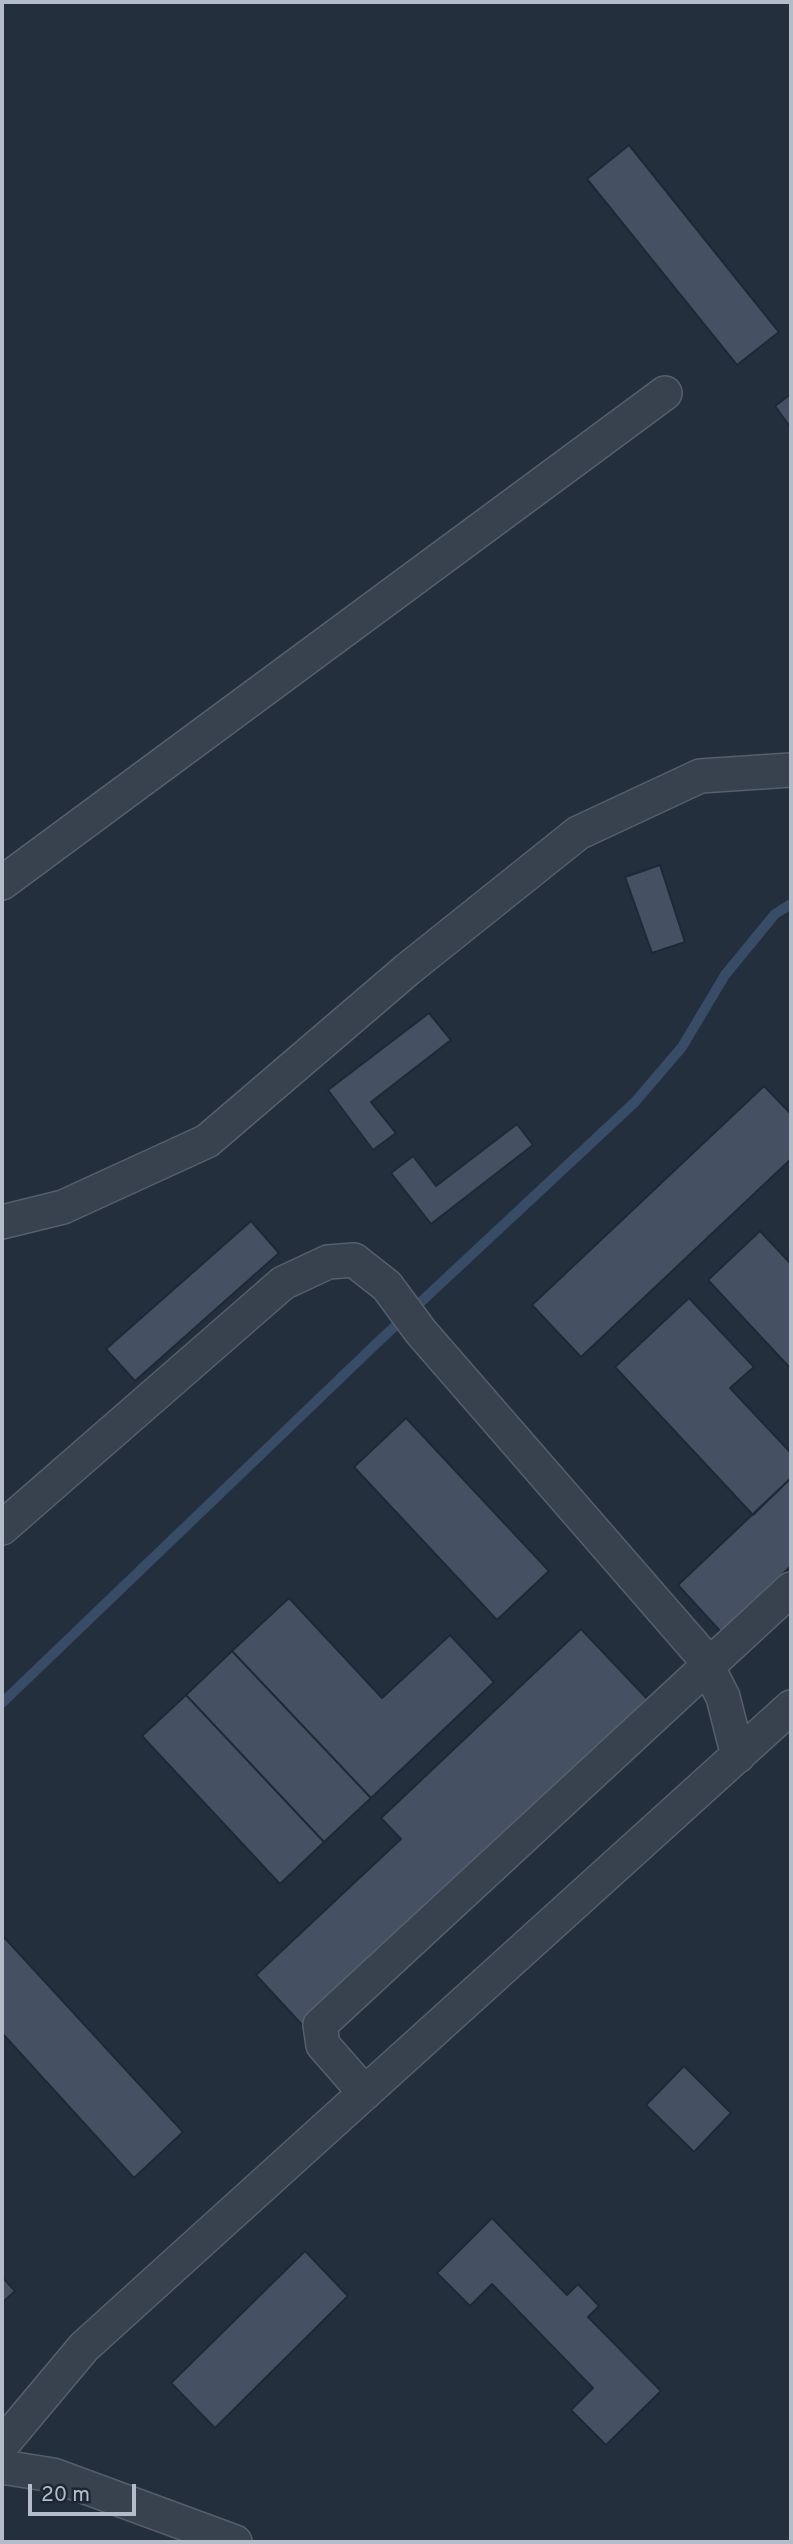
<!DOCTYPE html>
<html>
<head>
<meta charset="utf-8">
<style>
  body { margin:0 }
  #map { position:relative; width:793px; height:2544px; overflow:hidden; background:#242f3e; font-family:Overpass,sans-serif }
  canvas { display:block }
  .frame { position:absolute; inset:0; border:4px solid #b4bcc9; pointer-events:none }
  .scale { position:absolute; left:28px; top:2484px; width:108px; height:32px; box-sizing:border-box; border:4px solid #b4bcc9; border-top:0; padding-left:9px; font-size:21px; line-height:24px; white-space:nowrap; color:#b4bcc9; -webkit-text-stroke:5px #1d2633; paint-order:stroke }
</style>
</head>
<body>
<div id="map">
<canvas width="793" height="2544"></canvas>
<div class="frame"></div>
<div class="scale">20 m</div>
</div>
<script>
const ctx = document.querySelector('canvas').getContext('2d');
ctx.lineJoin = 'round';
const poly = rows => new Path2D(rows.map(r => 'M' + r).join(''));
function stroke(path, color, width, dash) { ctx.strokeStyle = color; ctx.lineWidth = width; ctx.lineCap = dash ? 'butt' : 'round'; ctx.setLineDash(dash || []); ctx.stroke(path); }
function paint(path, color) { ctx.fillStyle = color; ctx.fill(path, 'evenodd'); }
const stream = poly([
  [2,1703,378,1342,635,1102,682,1047,725,975,775,914,791,904]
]);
const building = poly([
  [629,145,779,332,737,365,587,179,629,145],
  [791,394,791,428,775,406,791,394],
  [660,865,685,942,652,953,625,877,660,865],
  [429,1013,451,1040,371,1102,396,1133,373,1150,328,1090,429,1013],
  [764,1086,791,1114,791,1159,581,1357,532,1305,764,1086],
  [517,1124,533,1145,431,1224,391,1173,413,1156,436,1186,517,1124],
  [251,1221,279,1253,135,1381,106,1349,251,1221],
  [760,1231,791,1264,791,1369,708,1280,760,1231],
  [689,1298,754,1367,730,1388,791,1453,791,1478,753,1515,615,1367,689,1298],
  [406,1418,549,1571,497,1620,354,1467,406,1418],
  [791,1478,791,1566,721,1632,678,1585,791,1478],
  [289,1598,382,1698,450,1635,494,1682,371,1798,232,1651,289,1598],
  [581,1629,651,1703,305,2028,256,1975,401,1839,381,1818,581,1629],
  [232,1651,371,1798,324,1842,186,1695,232,1651],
  [186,1695,324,1842,280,1884,142,1736,186,1695],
  [2,1935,183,2132,134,2178,2,2033,2,1935],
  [684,2066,731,2113,694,2152,646,2105,684,2066],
  [492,2218,567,2295,578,2284,599,2306,588,2317,661,2391,606,2445,571,2410,593,2388,492,2284,470,2306,437,2273,492,2218],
  [305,2251,348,2296,215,2428,171,2383,305,2251],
  [2,2277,15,2291,2,2303,2,2277]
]);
const minor = poly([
  [2,883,665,393],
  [2,1222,63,1207,207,1141,408,969,578,833,700,776,791,770],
  [2,1528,283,1283,328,1262,354,1260,387,1286,421,1332,701,1654,723,1697,738,1756],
  [365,2093,323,2045,320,2025,791,1589],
  [2,2445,84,2347,791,1707],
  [2,2467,53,2475,235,2542]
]);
stroke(stream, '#394c67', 10);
paint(building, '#455162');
stroke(building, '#1f2835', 2);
stroke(minor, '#565f6c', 36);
stroke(minor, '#38414e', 33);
</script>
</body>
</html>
